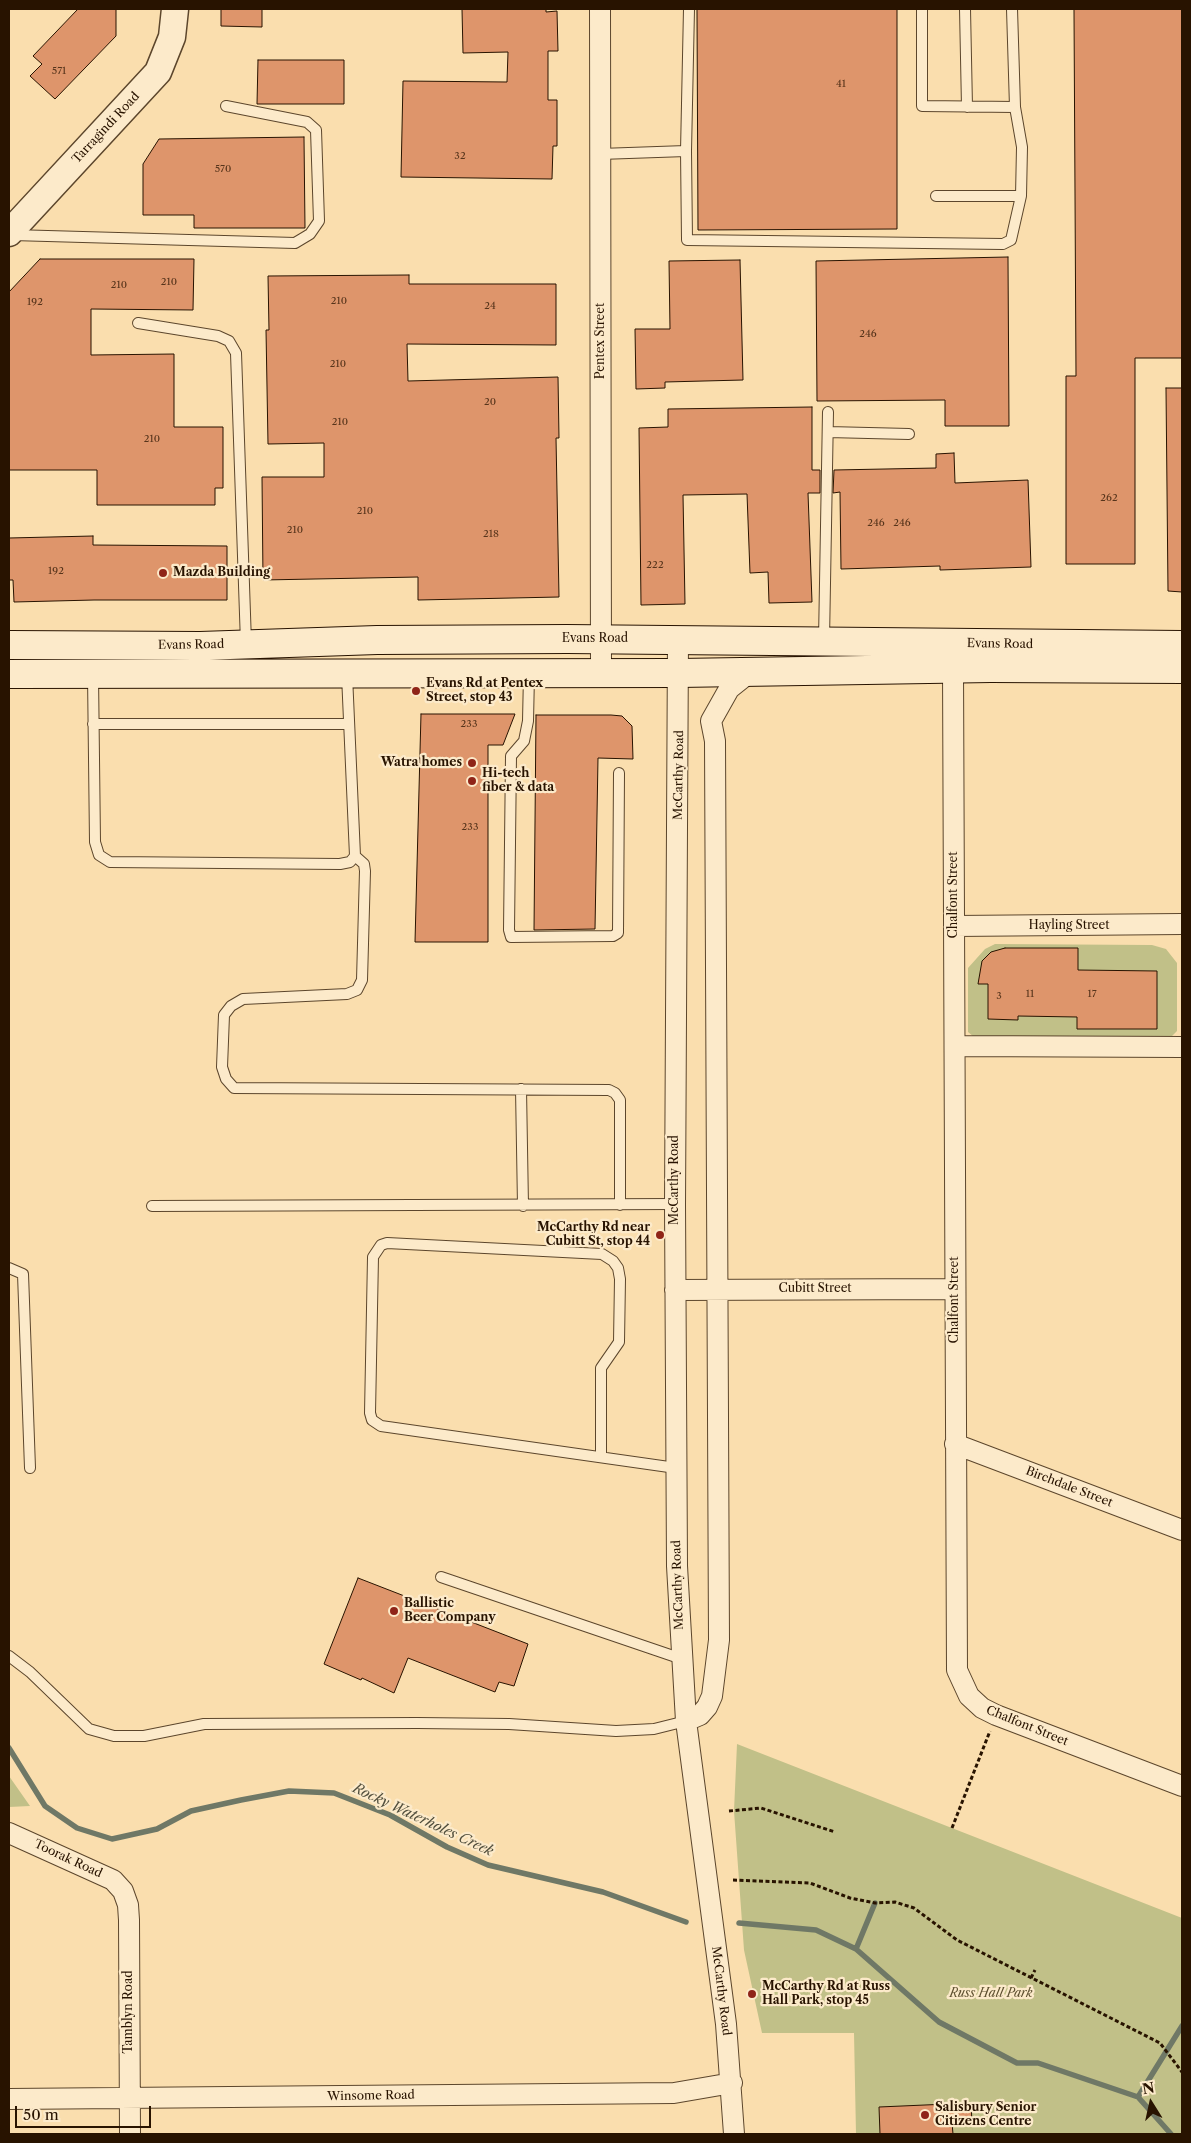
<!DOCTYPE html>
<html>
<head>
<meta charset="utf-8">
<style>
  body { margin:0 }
  #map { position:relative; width:1191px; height:2143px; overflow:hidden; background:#fadeae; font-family:"Libre Caslon Text",serif }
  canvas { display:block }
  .frame { position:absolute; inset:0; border:10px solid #281300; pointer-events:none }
  .north { position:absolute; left:1126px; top:2078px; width:50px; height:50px; -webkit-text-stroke:4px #fceaca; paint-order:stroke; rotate:350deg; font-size:14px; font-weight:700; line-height:20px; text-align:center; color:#281300 }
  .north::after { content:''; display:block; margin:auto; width:18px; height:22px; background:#281300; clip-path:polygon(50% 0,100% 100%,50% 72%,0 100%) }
  .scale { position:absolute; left:15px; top:2106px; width:136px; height:22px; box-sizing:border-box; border:2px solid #281300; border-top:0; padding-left:6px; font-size:15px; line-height:18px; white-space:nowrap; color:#281300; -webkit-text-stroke:4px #fceaca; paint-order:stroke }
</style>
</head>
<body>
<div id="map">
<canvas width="1191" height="2143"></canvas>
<div class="frame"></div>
<div class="north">N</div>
<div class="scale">50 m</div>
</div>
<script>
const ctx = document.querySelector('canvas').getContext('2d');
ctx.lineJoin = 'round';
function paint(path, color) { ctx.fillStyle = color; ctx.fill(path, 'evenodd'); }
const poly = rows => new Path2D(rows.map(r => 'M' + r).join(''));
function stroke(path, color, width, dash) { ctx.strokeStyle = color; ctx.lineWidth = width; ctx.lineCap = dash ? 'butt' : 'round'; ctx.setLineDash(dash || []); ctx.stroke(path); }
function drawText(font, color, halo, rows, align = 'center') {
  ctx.font = font + ' "Libre Caslon Text",serif'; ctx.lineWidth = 4.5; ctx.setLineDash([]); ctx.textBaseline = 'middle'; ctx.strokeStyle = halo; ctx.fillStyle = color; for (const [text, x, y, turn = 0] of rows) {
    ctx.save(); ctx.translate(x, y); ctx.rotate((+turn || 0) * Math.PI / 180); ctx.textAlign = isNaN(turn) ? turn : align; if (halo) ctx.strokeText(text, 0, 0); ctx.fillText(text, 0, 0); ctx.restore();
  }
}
const green = poly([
  [995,944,1152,945,1166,949,1177,963,1177,1031,1171,1037,974,1037,968,1032,968,968,985,949],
  [737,1744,1182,1918,1182,2134,856,2134,854,2033,762,2033,744,1950,734,1811],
  [9,1776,30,1806,9,1807]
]);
const stream = poly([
  [9,1748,45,1806,77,1828,112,1839,157,1829,191,1811,241,1800,289,1791,334,1793,390,1815,447,1847,488,1865,603,1892,686,1922],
  [739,1923,816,1930,856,1949,939,2022,1017,2063,1038,2063,1138,2097,1171,2134],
  [856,1949,875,1903],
  [1138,2097,1182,2026]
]);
const building = poly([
  [78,9,116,9,116,36,55,99,30,76,42,64,33,56,78,9],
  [221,9,262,9,262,27,221,26,221,9],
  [462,9,546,9,546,12,557,11,558,51,548,51,548,100,557,100,557,146,553,146,552,179,401,177,403,81,507,82,508,52,463,53,462,9],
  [697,9,897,9,897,229,698,230,697,9],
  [1074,9,1182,9,1182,358,1135,358,1135,564,1066,564,1066,376,1076,376,1074,9],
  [258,60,344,60,344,104,257,104,258,60],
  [304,137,305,228,194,228,194,215,143,215,143,164,159,139,304,137],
  [1008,257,1009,426,945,426,945,400,817,401,816,261,1008,257],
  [40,259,194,259,193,310,91,309,91,355,174,354,174,427,223,427,223,488,215,488,215,505,97,505,97,470,9,470,9,292,40,259],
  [740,260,743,380,665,382,665,388,636,389,635,329,670,329,669,261,740,260],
  [409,275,409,284,556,284,556,345,407,344,408,381,558,377,559,438,556,438,559,597,418,600,418,577,263,580,262,477,324,477,324,443,268,444,266,330,269,330,268,276,409,275],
  [1166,388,1182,388,1182,592,1168,591,1166,388],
  [812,407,812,470,820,470,820,493,808,493,812,602,769,603,768,572,750,573,747,494,683,495,685,604,641,605,639,428,668,427,668,409,812,407],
  [954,453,955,483,1028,480,1031,567,940,570,940,566,841,569,840,492,833,493,834,470,936,468,936,454,954,453],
  [93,536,93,545,227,546,227,600,94,600,14,602,13,580,9,580,9,538,93,536],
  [421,714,515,714,503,745,488,745,488,942,415,942,421,714],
  [536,715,611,715,622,716,632,726,633,759,598,758,595,929,534,930,536,715],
  [1005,948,1078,948,1078,970,1157,971,1157,1029,1077,1029,1077,1017,1018,1016,1018,1020,988,1019,988,984,978,984,982,961,991,952,1005,948],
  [358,1578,528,1644,514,1686,499,1682,495,1692,408,1658,394,1693,362,1678,361,1680,324,1664,358,1578],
  [971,2103,972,2123,952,2123,953,2134,880,2134,879,2107,971,2103]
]);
const path = poly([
  [729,1811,761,1808,835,1832],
  [952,1828,990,1731],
  [733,1880,810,1883,850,1898,875,1903,895,1902,914,1908,957,1940,1160,2043,1182,2072],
  [1031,1978,1035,1970]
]);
const service = poly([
  [922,9,922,106,1015,107],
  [965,9,967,107],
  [686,151,689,9],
  [600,154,686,151,687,240,1003,244,1011,240,1021,196,1022,147,1015,107,1012,9],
  [936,196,1021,196],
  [12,235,295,243,310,234,319,221,316,130,307,122,226,106],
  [138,323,218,336,229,341,236,353,246,643],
  [828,432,909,434],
  [824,640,828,412],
  [93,675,95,842,99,855,110,862,340,864,350,862,355,856,347,675],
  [529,675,528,721,524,741,511,756,509,930,511,937,613,936,618,933,619,773],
  [93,724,349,724],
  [355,856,364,864,365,871,362,980,357,990,347,994,243,999,231,1006,224,1015,222,1067,226,1079,234,1088,609,1090,615,1093,620,1100,620,1205],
  [521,1089,523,1206],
  [152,1206,675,1204],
  [9,1268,23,1274,30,1468],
  [601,1455,601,1368,619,1342,620,1279,618,1268,613,1261,602,1254,387,1243,381,1245,373,1257,370,1413,372,1420,381,1426,676,1468],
  [441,1577,682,1659],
  [9,1656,30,1672,89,1729,114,1736,144,1736,204,1724,417,1723,509,1724,616,1731,654,1729,686,1721]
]);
const minor = poly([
  [600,9,601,673],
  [678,639,675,1204,677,1566,686,1721,726,2024,734,2134],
  [953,668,957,1670,969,1696,982,1708,996,1715,1182,1786],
  [955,926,1182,924],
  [955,1046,1182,1047],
  [675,1290,955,1289],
  [955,1444,1182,1530],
  [686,1721,700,1715,707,1707,712,1696,719,1640,715,741,711,721,729,689,749,673],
  [9,1833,113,1880,123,1891,128,1905,129,1920,130,2134],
  [9,2099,674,2093,732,2083]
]);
const tertiary = poly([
  [9,233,158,72,172,37,175,9]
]);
const secondary = poly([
  [9,645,200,646,377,640,567,639,1182,645],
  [9,674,679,673,991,668,1182,669]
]);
const markers = [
  [163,573,5,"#8f2418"],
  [416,691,5,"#8f2418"],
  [472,763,5,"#8f2418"],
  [472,781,5,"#8f2418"],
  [660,1235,5,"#8f2418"],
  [394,1611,5,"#8f2418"],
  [752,1994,5,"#8f2418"],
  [925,2115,5,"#8f2418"]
];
const numberNames = [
  ["571",59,71],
  ["41",841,84],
  ["32",460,156],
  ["570",223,169],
  ["210",169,282],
  ["210",119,285],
  ["210",339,301],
  ["192",35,302],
  ["24",490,306],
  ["246",868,334],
  ["210",338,364],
  ["20",490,402],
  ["210",340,422],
  ["210",152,439],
  ["262",1109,498],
  ["210",365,511],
  ["246",876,523],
  ["246",902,523],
  ["210",295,530],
  ["218",491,534],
  ["222",655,565],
  ["192",56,571],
  ["233",469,724],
  ["233",470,827],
  ["11",1030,994],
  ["17",1092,994],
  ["3",999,996]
];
const streetNames = [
  ["Tarragindi Road",106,128,-47],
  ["Pentex Street",601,341,-90],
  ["Evans Road",595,639],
  ["Evans Road",1000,644,1],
  ["Evans Road",191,645,-1],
  ["McCarthy Road",679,775,-89],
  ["Chalfont Street",954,895,-90],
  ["Hayling Street",1069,926],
  ["McCarthy Road",675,1180,-90],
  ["Cubitt Street",815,1289],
  ["Chalfont Street",955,1300,-90],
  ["Birchdale Street",1069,1487,21],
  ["McCarthy Road",678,1585,-92],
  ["Chalfont Street",1027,1726,22],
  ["Toorak Road",68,1859,25],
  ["McCarthy Road",721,1991,83],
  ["Tamblyn Road",129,2012,-90],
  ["Winsome Road",371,2096,-1]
];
const poiNames = [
  ["Mazda Building",173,573],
  ["Evans Rd at Pentex",426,684],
  ["Street, stop 43",426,698],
  ["Watra homes",462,763,"right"],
  ["Hi-tech",482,774],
  ["fiber & data",482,788],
  ["McCarthy Rd near",650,1228,"right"],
  ["Cubitt St, stop 44",650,1242,"right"],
  ["Ballistic",404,1604],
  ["Beer Company",404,1618],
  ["McCarthy Rd at Russ",762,1987],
  ["Hall Park, stop 45",762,2001],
  ["Salisbury Senior",935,2108],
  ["Citizens Centre",935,2122]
];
const parkNames = [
  ["Russ Hall Park",991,1994]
];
const waterNames = [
  ["Rocky Waterholes Creek",423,1820,25]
];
paint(green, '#c1c088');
stroke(stream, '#6f7866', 5.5);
paint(building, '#de956b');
stroke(building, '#281300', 1);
stroke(service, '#5c462c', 12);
stroke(minor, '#5c462c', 22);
stroke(tertiary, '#5c462c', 29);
stroke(secondary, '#281300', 30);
stroke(path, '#281300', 3, [4, 2.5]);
stroke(service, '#fceaca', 10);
stroke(minor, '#fceaca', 20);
stroke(tertiary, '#fceaca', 26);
stroke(secondary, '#fceaca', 28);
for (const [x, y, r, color] of markers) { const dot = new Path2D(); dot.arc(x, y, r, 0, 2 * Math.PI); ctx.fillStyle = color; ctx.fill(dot); stroke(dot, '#fceaca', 2); }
drawText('10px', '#56341b', null, numberNames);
drawText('12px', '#281300', '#fceaca', streetNames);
drawText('bold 12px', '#281300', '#fceaca', poiNames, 'left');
drawText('italic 12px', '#5e5030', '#fceaca', parkNames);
drawText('italic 14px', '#514e3c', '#fceaca', waterNames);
</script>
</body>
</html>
